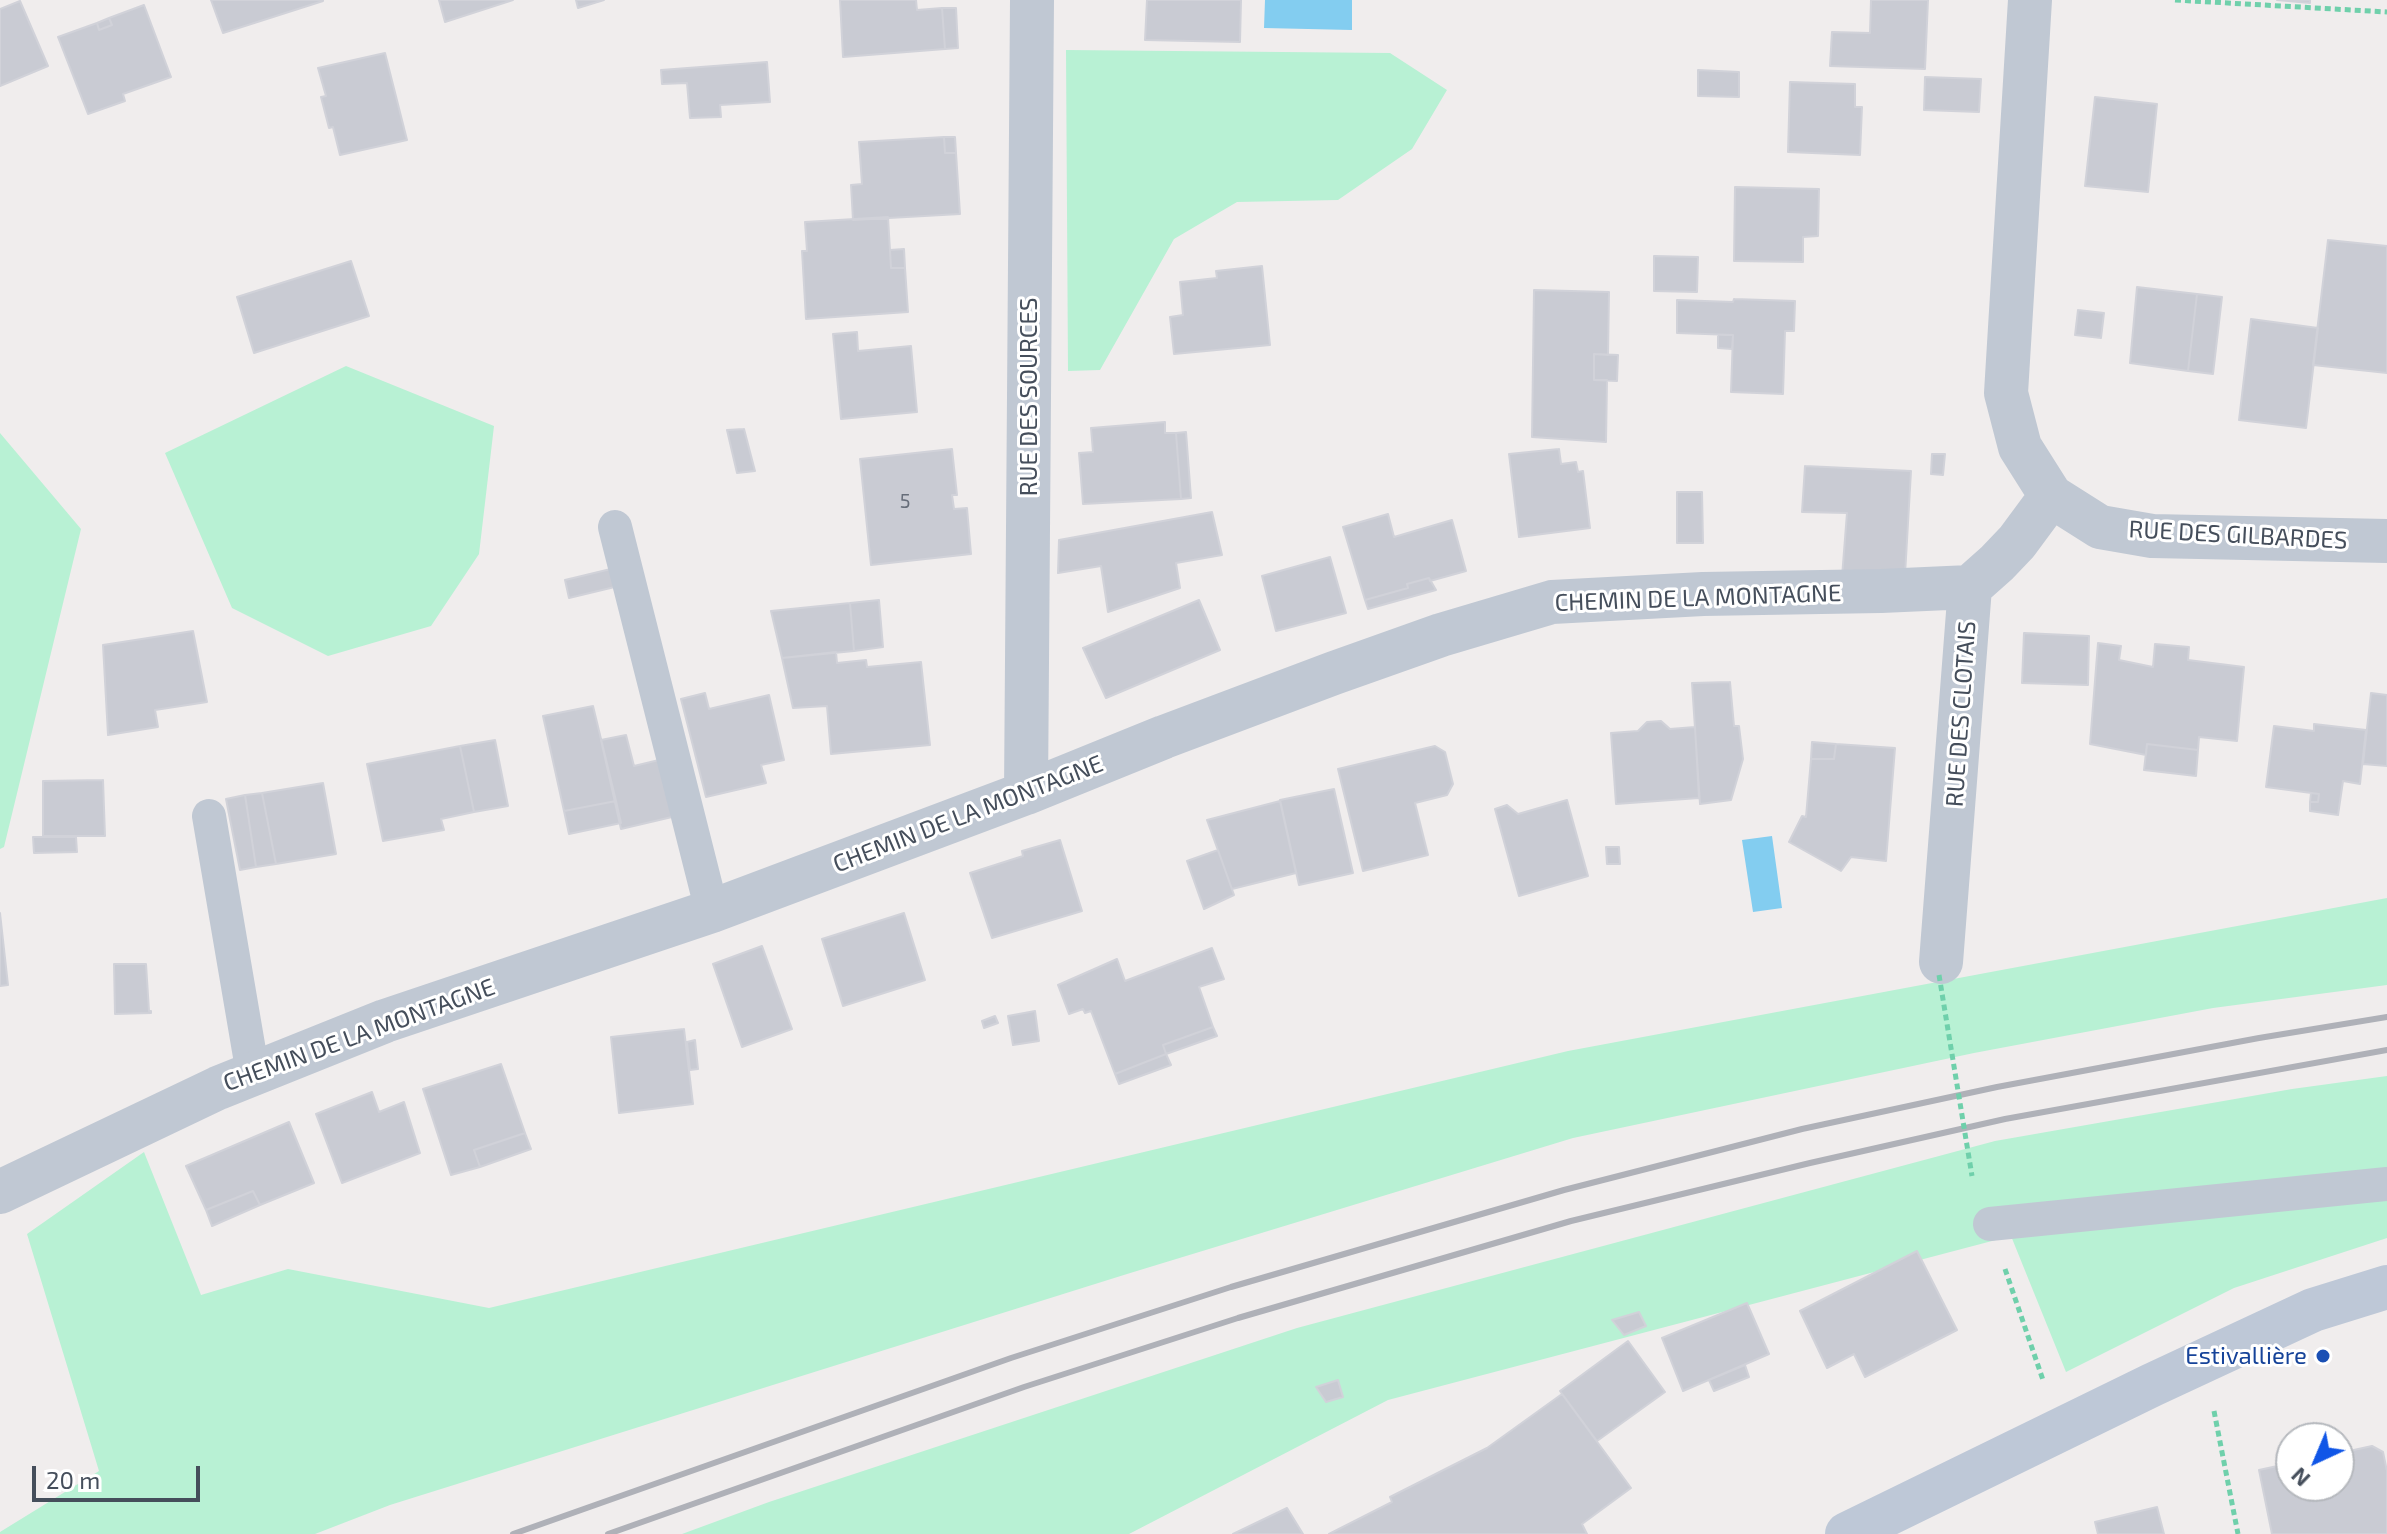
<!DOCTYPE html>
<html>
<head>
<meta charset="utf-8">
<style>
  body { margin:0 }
  #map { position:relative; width:2387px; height:1534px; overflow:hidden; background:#f0eded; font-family:"Exo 2",sans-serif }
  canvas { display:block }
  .north { position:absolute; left:2275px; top:1422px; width:80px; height:80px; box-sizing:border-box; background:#fff; border:2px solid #b5b8bd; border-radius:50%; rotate:224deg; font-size:22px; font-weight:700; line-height:32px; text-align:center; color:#454e5b }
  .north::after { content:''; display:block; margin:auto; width:28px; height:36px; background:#1056e7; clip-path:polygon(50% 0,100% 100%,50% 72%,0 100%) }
  .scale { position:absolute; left:32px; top:1466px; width:168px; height:36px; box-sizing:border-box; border:4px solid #454e5b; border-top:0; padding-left:10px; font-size:24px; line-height:28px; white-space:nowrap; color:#454e5b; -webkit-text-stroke:6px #fff; paint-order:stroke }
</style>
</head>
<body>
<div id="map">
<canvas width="2387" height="1534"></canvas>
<div class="north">N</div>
<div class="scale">20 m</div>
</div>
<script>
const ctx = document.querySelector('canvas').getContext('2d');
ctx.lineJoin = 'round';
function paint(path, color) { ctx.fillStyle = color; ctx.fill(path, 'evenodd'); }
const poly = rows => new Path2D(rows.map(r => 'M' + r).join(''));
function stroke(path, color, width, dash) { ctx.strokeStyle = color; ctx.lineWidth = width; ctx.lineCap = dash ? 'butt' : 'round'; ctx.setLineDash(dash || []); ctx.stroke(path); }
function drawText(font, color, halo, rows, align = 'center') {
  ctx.font = font + ' "Exo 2",sans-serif'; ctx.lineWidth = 6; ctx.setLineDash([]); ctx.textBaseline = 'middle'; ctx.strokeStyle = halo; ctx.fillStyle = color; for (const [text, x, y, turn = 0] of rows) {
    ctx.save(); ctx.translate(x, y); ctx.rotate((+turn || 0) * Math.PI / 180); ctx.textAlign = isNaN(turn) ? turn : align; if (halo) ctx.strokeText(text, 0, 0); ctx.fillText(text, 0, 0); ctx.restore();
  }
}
const green = poly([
  [1066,50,1390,53,1447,90,1412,149,1338,200,1237,202,1174,239,1100,370,1068,371],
  [346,366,494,426,479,554,431,626,328,656,232,608,165,453],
  [0,433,81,529,4,847,0,849],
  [2387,898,2387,985,2213,1008,1974,1053,1573,1138,1127,1274,390,1505,315,1534,0,1534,0,1532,99,1471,27,1234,144,1152,201,1295,288,1269,489,1308,1568,1051],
  [2387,1076,2387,1238,2234,1288,2066,1372,2011,1236,1388,1400,1129,1534,682,1534,769,1502,1297,1328,1995,1141,2292,1089]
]);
const water = poly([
  [1265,0,1352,0,1352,30,1264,28],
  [1772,836,1782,908,1753,912,1742,840]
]);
const building = poly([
  [211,0,323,0,323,1,223,33,211,0],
  [439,0,513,0,445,22,439,0],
  [576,0,604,0,578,8,576,0],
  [840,0,916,0,917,10,942,8,945,49,843,57,840,0],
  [1147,0,1241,0,1240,42,1145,40,1147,0],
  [1871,0,1928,0,1925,69,1830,66,1832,32,1870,33,1871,0],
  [2277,0,2310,0,2310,3,2277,0],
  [20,1,48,66,0,86,0,9,20,1],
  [144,5,171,77,123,94,125,101,88,114,58,37,97,23,99,30,112,25,109,18,144,5],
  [942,8,956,8,958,48,945,49,942,8],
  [109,18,112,25,99,30,97,23,109,18],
  [385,53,407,140,340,155,333,127,329,128,321,97,326,96,318,68,385,53],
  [767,62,770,102,720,105,721,117,690,118,687,83,662,84,661,70,767,62],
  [1698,70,1739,72,1739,97,1698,96,1698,70],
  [1925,77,1981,79,1979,112,1924,110,1925,77],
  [1790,82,1855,84,1855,107,1862,107,1860,155,1788,152,1790,82],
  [2095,97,2157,104,2148,192,2085,186,2095,97],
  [944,137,955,137,956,153,945,153,944,137],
  [944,137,945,153,956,153,960,214,853,220,851,185,862,184,859,142,944,137],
  [1735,187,1819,189,1818,236,1803,237,1803,262,1734,261,1735,187],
  [888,217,891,268,905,268,908,312,806,319,802,251,807,251,805,222,888,217],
  [2328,240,2387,246,2387,373,2313,365,2328,240],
  [904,249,905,268,891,268,890,250,904,249],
  [1654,256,1698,257,1697,292,1654,291,1654,256],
  [351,261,369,316,254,353,237,297,351,261],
  [1262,266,1270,345,1174,354,1170,317,1183,315,1180,282,1217,278,1216,271,1262,266],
  [2137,287,2197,294,2188,371,2130,363,2137,287],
  [1534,290,1609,292,1608,355,1594,354,1594,380,1607,380,1606,442,1532,437,1534,290],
  [2197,294,2222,297,2213,374,2188,371,2197,294],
  [1734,299,1795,301,1794,331,1785,331,1783,394,1731,392,1733,335,1677,333,1677,300,1733,302,1734,299],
  [2078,310,2104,313,2101,338,2075,335,2078,310],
  [2251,319,2318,328,2306,428,2239,420,2251,319],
  [857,332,858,351,911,346,917,412,841,419,833,334,857,332],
  [1718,335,1733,335,1732,349,1718,348,1718,335],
  [1594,354,1618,355,1617,381,1594,380,1594,354],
  [1165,422,1165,433,1176,433,1181,499,1083,504,1079,453,1093,452,1091,428,1165,422],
  [744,429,755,471,737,473,727,430,744,429],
  [1186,432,1191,498,1181,499,1176,433,1186,432],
  [952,449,957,495,952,495,954,509,967,508,971,554,871,565,860,459,952,449],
  [1559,449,1561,464,1576,462,1578,472,1583,471,1590,528,1519,537,1509,454,1559,449],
  [1932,454,1945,454,1943,475,1931,474,1932,454],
  [1805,466,1911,471,1905,575,1842,577,1847,513,1802,512,1805,466],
  [1677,492,1702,492,1703,543,1677,543,1677,492],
  [1212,512,1222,555,1176,563,1180,588,1108,612,1101,566,1058,573,1059,540,1212,512],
  [1388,514,1394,537,1452,520,1466,571,1430,581,1429,578,1407,584,1408,588,1365,600,1343,527,1388,514],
  [1330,557,1346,613,1276,631,1262,576,1330,557],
  [619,567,623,585,569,598,565,580,619,567],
  [1429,578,1436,590,1368,609,1365,600,1408,588,1407,584,1429,578],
  [879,600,883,647,854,651,850,603,879,600],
  [1199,600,1220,650,1106,698,1083,648,1199,600],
  [850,603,854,651,782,658,771,611,850,603],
  [193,631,207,702,155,710,158,727,108,735,103,645,193,631],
  [2024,633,2089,636,2088,685,2022,683,2024,633],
  [2098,643,2121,646,2119,660,2153,667,2155,644,2189,647,2188,660,2244,667,2237,741,2199,737,2198,750,2147,744,2146,755,2090,744,2098,643],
  [836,652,837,663,866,660,867,667,921,662,930,745,831,754,827,706,793,708,782,658,836,652],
  [1730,682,1734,726,1739,726,1743,759,1731,800,1700,804,1692,683,1730,682],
  [705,693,709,709,769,695,784,760,761,765,766,783,706,797,681,699,705,693],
  [2371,693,2387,695,2387,766,2363,764,2371,693],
  [593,706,616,801,564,811,543,716,593,706],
  [1661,721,1670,729,1695,727,1699,798,1616,804,1611,733,1638,731,1647,722,1661,721],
  [2314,724,2366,730,2360,784,2343,781,2338,815,2310,811,2310,802,2318,802,2319,794,2266,787,2274,726,2314,731,2314,724],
  [626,735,634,766,659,760,672,817,621,829,601,740,626,735],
  [495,740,508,806,474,812,460,746,495,740],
  [1812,742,1836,744,1834,759,1811,759,1812,742],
  [1836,744,1895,748,1886,861,1851,857,1841,871,1789,842,1802,816,1806,817,1811,759,1834,759,1836,744],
  [2147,744,2198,750,2196,776,2144,770,2147,744],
  [460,746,474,812,441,819,444,830,383,841,367,764,460,746],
  [1435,746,1445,752,1453,784,1447,795,1415,803,1428,855,1363,871,1338,769,1435,746],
  [103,780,105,836,43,836,43,781,103,780],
  [323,783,336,854,276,864,262,793,323,783],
  [1334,789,1353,873,1299,885,1280,800,1334,789],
  [262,793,276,864,256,867,245,795,262,793],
  [2311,793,2319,794,2318,802,2310,802,2311,793],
  [245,795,256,867,240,870,226,799,245,795],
  [1567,800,1588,876,1519,896,1495,809,1507,805,1518,814,1567,800],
  [616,801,621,823,569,834,564,811,616,801],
  [1280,801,1296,873,1232,889,1207,820,1280,801],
  [33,837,76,837,77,852,34,853,33,837],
  [1060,840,1082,911,992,938,970,873,1023,856,1022,851,1060,840],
  [1606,847,1619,847,1620,864,1607,864,1606,847],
  [1218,850,1234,895,1204,909,1187,861,1218,850],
  [0,913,8,985,0,986,0,913],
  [904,913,925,980,843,1006,822,939,904,913],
  [762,946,792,1029,742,1047,713,964,762,946],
  [1212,948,1224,979,1199,987,1213,1027,1163,1045,1166,1054,1115,1074,1091,1011,1085,1013,1083,1009,1069,1014,1058,985,1117,959,1125,981,1212,948],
  [114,964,146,964,149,1011,151,1011,151,1013,115,1014,114,964],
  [1035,1011,1039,1041,1013,1045,1008,1016,1035,1011],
  [995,1016,998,1023,984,1028,982,1021,995,1016],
  [1213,1027,1217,1036,1166,1054,1163,1045,1213,1027],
  [684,1029,693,1104,619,1113,611,1037,684,1029],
  [695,1040,698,1069,690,1070,687,1042,695,1040],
  [1166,1054,1171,1065,1119,1084,1115,1074,1166,1054],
  [501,1064,525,1133,474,1150,480,1167,451,1175,423,1089,501,1064],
  [372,1092,379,1112,404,1102,420,1153,342,1183,316,1114,372,1092],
  [289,1122,314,1183,260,1205,253,1191,206,1210,186,1166,289,1122],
  [525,1133,531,1149,480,1167,474,1150,525,1133],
  [253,1191,260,1205,212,1226,206,1210,253,1191],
  [1917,1251,1957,1330,1865,1377,1854,1354,1827,1368,1800,1311,1917,1251],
  [1747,1303,1769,1354,1683,1391,1662,1338,1747,1303],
  [1639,1312,1646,1326,1624,1335,1612,1320,1639,1312],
  [1628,1341,1665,1392,1597,1441,1560,1391,1628,1341],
  [1745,1365,1749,1377,1714,1391,1709,1380,1745,1365],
  [1338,1380,1343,1397,1326,1402,1316,1387,1338,1380],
  [1562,1394,1631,1488,1582,1524,1587,1534,1329,1534,1392,1502,1390,1497,1487,1448,1562,1394],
  [2372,1446,2383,1452,2387,1471,2387,1534,2272,1534,2259,1470,2291,1463,2291,1486,2339,1486,2341,1485,2340,1453,2372,1446],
  [2157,1507,2164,1534,2098,1534,2095,1522,2157,1507],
  [1287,1508,1303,1534,1233,1534,1287,1508]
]);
const path = poly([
  [2175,0,2387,12],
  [2005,1269,2043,1380],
  [2214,1411,2238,1534]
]);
const service = poly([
  [615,527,712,911],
  [209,816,253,1074],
  [1990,1224,2387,1184]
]);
const minor = poly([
  [2030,0,2006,393,2020,447,2051,496,2100,527,2152,536,2387,541],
  [1026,793,1032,0],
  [1941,962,1970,587,1997,563,2017,542,2051,496],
  [0,1192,218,1088,385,1021,712,911,1026,793,1164,737,1334,673,1441,635,1552,602,1703,594,1881,591,1970,587]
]);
const secondary = poly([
  [1847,1534,2152,1385,2313,1310,2387,1287]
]);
const rail = poly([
  [513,1534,1011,1358,1231,1287,1564,1190,1802,1129,1997,1087,2259,1038,2387,1017],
  [608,1534,1024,1387,1238,1318,1571,1221,1810,1163,2005,1119,2387,1050]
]);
const pathBridge = poly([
  [1939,975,1972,1176]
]);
const markers = [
  [2323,1356,8,"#1a4fb4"]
];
const numberNames = [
  ["5",905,501]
];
const streetNames = [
  ["RUE DES SOURCES",1029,397,-90],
  ["RUE DES GILBARDES",2238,535,3],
  ["CHEMIN DE LA MONTAGNE",1698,598,-2],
  ["RUE DES CLOTAIS",1961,714,-86],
  ["CHEMIN DE LA MONTAGNE",968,814,-21],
  ["CHEMIN DE LA MONTAGNE",359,1035,-20]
];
const transitNames = [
  ["Estivallière",2307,1356]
];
paint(green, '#b8f1d4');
paint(water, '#83cdf0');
paint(building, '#c9cbd3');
stroke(building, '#d1d2d9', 2);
stroke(path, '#6fd0ab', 5, [6, 4]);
stroke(service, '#c0c8d3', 34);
stroke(minor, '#c0c8d3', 44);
stroke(secondary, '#bec8d7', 44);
stroke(rail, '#afb1b8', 6);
stroke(pathBridge, '#6fd0ab', 5, [6, 4]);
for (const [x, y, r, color] of markers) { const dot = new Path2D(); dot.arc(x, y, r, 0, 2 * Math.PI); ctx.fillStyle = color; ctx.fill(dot); stroke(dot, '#fff', 3); }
drawText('20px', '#666d79', null, numberNames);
drawText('24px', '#454e5b', '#fff', streetNames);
drawText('24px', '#164399', '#fff', transitNames, 'right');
</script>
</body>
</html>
